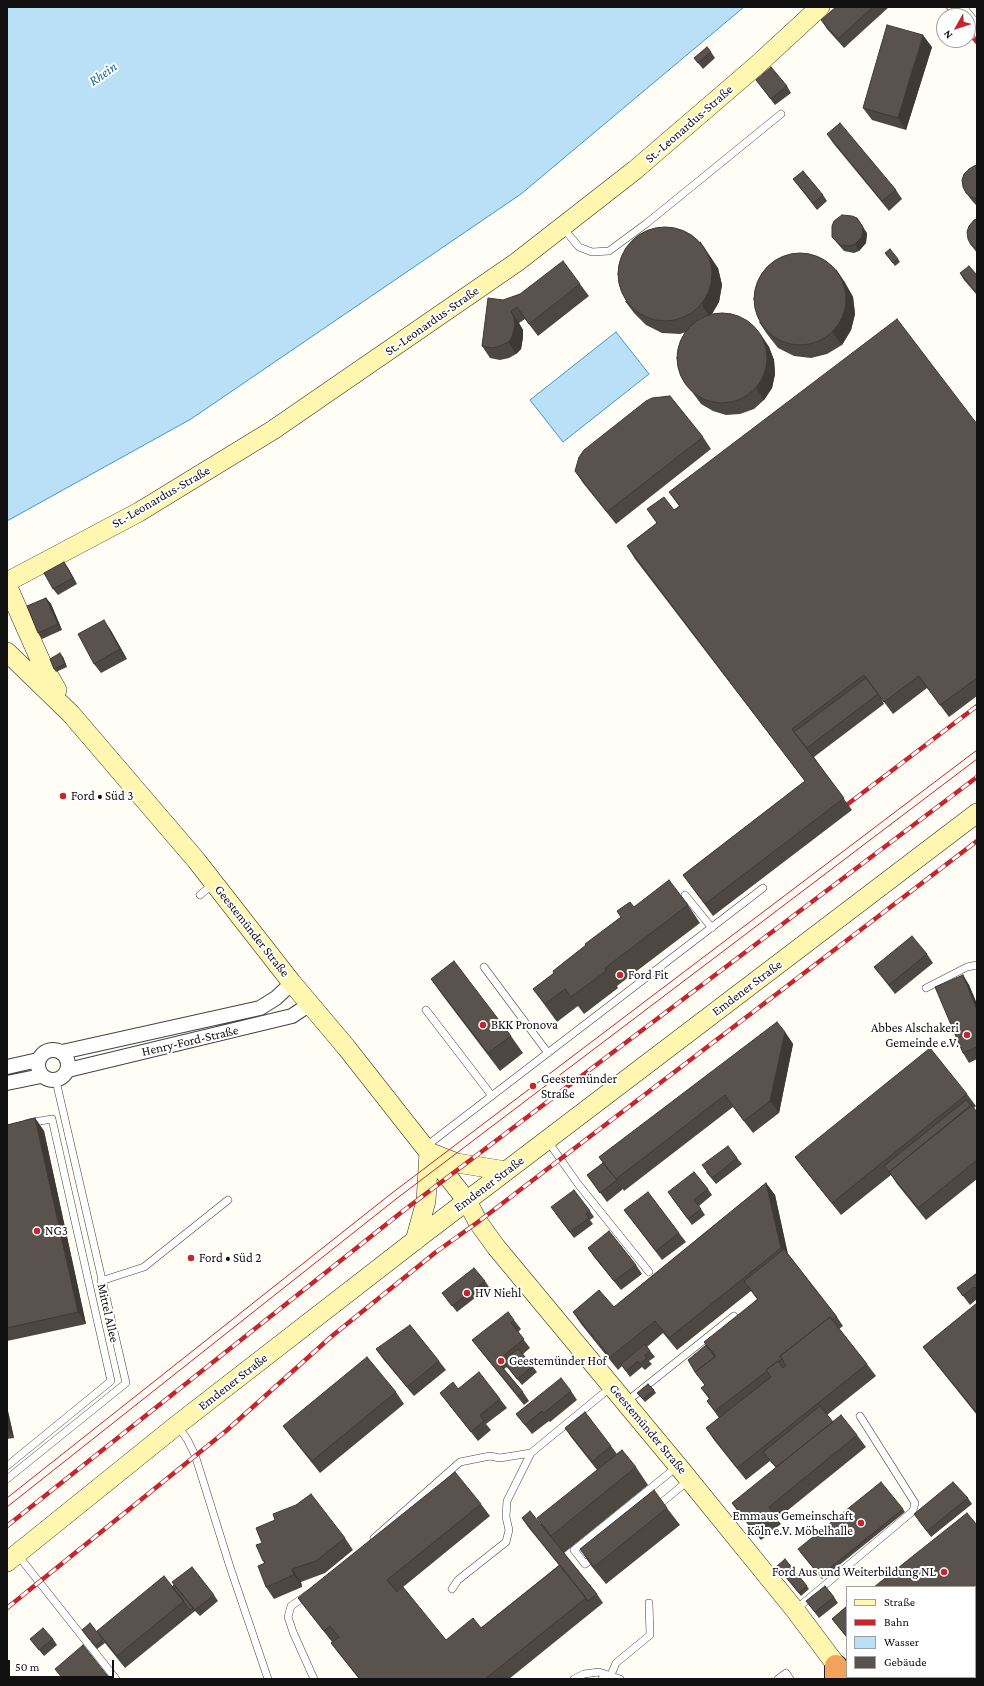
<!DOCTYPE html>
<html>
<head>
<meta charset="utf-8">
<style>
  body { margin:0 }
  #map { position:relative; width:984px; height:1686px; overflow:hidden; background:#fffdf5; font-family:"Crimson Pro",serif }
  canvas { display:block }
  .frame { position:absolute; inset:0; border:8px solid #111; pointer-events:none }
  .legend { position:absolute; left:846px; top:1586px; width:130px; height:92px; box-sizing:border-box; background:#fff; border:1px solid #a0a0a0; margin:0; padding:5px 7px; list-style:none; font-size:12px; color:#111 }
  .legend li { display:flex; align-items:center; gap:8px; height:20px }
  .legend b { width:20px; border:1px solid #a0a0a0 }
  .north { position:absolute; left:936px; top:8px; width:40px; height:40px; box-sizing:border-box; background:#fff; border:1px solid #a0a0a0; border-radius:50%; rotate:231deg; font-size:11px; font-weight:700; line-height:16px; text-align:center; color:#111 }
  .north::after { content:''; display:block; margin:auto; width:14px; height:18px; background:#c4262e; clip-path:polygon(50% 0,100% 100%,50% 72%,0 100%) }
  .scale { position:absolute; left:8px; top:1660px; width:106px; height:18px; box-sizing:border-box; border:2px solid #111; border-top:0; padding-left:5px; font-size:12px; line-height:14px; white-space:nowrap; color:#111; -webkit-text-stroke:3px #fff; paint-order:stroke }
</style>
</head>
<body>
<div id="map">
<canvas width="984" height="1686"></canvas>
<div class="frame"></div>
<ul class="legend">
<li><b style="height:5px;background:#fff6b0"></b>Straße</li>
<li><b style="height:5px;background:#c4262e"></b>Bahn</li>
<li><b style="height:11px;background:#b9e0f7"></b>Wasser</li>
<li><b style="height:11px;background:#5a524d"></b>Gebäude</li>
</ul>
<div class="north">N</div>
<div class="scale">50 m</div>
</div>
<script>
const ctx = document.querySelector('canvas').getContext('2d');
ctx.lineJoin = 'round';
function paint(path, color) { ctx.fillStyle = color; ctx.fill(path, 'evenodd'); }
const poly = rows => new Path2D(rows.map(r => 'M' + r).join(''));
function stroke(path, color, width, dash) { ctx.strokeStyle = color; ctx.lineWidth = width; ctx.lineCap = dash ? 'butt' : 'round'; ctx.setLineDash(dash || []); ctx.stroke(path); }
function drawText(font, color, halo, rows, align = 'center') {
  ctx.font = font + ' "Crimson Pro",serif'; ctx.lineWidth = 4; ctx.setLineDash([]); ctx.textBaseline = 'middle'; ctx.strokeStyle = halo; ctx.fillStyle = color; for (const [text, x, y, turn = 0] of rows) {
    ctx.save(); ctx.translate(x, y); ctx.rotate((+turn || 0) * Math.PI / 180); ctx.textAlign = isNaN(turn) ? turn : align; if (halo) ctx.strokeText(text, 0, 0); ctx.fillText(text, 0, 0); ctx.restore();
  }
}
const water = poly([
  [7,7,744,7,521,194,191,419,7,521,7,7],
  [616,332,649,374,563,442,530,400,616,332]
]);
const lane = poly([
  [963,7,977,24],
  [563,228,579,247,592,252,609,251,647,223,781,114],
  [200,895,213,884],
  [685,895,712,928],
  [484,967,548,1053],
  [926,988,967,967,977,965],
  [426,1010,492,1096],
  [547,1140,578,1184,649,1272],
  [425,1147,763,888],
  [101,1281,144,1267,228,1200],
  [626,1402,734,1316],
  [177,1425,187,1439,195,1455,230,1567,268,1679],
  [7,1466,111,1381,52,1119,28,1123],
  [7,1479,126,1383,56,1081],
  [655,1508,689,1480],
  [374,1538,460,1462,490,1456,500,1458,531,1453],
  [17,1554,116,1679],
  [596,1556,585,1564,574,1550,678,1466],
  [452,1589,458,1580,506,1542,509,1530,506,1517,507,1501,531,1453,611,1387],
  [307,1595,291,1606,288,1617,293,1632,314,1679],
  [795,1610,913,1511,915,1503,860,1416],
  [975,1647,977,1645],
  [574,1679,584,1674,599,1672,620,1679],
  [602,1679,611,1675,616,1663,650,1635,649,1603],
  [778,1679,786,1673,790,1679],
  [935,1679,937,1677]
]);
const street = poly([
  '38 1065a15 15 0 1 1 30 0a15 15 0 1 1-30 0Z',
  [62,1052,260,1008,276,998,292,983],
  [7,1067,38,1060],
  [68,1070,292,1016,310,1004],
  [7,1083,41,1076]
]);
const secondary = poly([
  [7,582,139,512,273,430,517,262,635,170,756,66,820,7],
  [7,585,42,664,57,690],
  [7,652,71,714,196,860,292,983,346,1047,467,1201,478,1222,496,1247,678,1466,795,1610,846,1678],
  [415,1241,426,1201,429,1152,457,1163,506,1171],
  [7,1562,177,1425,422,1235,977,813]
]);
const highway = poly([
  [836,1679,836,1666]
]);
const tram = poly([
  [7,1498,392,1193,977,750],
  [7,1507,396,1199,977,759]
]);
const rail = poly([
  [948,7,956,16],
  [968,31,977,42],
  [840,810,977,706],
  [7,1526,403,1211,977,777],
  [7,1608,226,1431,332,1336,436,1252,478,1222,977,841]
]);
const wall = poly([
  [836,7,889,7,844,48,827,29,821,20],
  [932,47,906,130,872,120,863,108],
  [711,52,715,58,703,69,694,58],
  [756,80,787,86,791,93,775,105],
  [827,134,896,190,902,199,889,211,833,143],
  [977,165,977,206,973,202,966,193],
  [793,179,823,195,827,201,817,210],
  [977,219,977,253,971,245],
  [867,233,866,243,859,251,854,253,844,251,837,243,832,237],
  [885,253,898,259,900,262,895,266],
  [718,268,722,285,719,302,712,314,761,335,769,347,774,360,775,374,772,388,764,400,754,409,740,414,726,415,713,411,701,404,684,381,686,332,680,334,662,333,646,325,634,313,625,301],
  [960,273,977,275,977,295,964,280],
  [844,281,853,297,855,314,851,330,842,345,827,354,811,358,794,356,778,348,767,334,759,322],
  [580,284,589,296,538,336,525,319,519,323,523,330,523,337,521,349,516,354,509,358,500,360,490,358,482,346,503,300],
  [977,424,977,696,949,717,927,688,893,714,881,698,884,704,814,757,852,810,713,916,683,875,805,781,635,559,627,546,657,523,647,509,674,510,679,506,669,492],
  [703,437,711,449,616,524,583,483,575,471],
  [64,562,68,568,77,584,58,595,53,589],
  [46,598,51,604,62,630,42,639,38,633],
  [110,629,127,659,101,673,94,664],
  [63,657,67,667,56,672,54,669],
  [688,905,700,923,617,986,618,988,584,1014,578,1006,557,1022,533,989,554,973,634,907],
  [927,954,933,963,895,994,874,967],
  [963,975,969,985,977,1004,977,1059,969,1063,963,1053],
  [431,979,511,1036,523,1053,500,1071,443,996],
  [785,1032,793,1044,779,1113,753,1133,733,1107,624,1191,623,1189,607,1202,587,1175,603,1163,599,1157],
  [967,1094,976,1106,974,1108,977,1112,977,1179,926,1220,897,1184,891,1175,841,1215,804,1169,795,1157],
  [35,1118,44,1131,86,1324,7,1341,7,1125],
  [737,1158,742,1164,716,1184,706,1172],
  [766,1183,775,1195,788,1254,837,1317,843,1326,839,1329,867,1364,876,1376,827,1415,833,1422,857,1435,866,1447,777,1519,781,1524,761,1540,740,1515,732,1503,776,1468,770,1461,746,1480,714,1440,706,1428,719,1418,707,1401,709,1399,701,1388,705,1385,695,1372,706,1345,757,1299,751,1291,677,1350,663,1333,647,1347,655,1357,649,1361,652,1364,645,1370,642,1367,630,1377,622,1366,618,1370,581,1324,573,1312,614,1307],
  [708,1189,712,1195,699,1206,705,1215,692,1225,672,1198],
  [624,1210,679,1233,686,1242,662,1260],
  [590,1211,594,1217,590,1220,593,1224,574,1238,555,1213],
  [588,1248,636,1265,642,1274,621,1290,594,1257],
  [977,1273,977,1299,970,1305,957,1288],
  [485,1281,489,1287,457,1312,442,1293],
  [977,1303,977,1415,932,1359,923,1347],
  [514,1320,521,1329,518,1332,530,1348,523,1354,537,1372,522,1385,507,1367,504,1369,523,1392,529,1401,524,1405,479,1349,472,1340],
  [376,1349,439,1361,446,1370,414,1396,383,1359],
  [458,1389,500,1399,507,1408,486,1424,491,1430,478,1441,447,1402,440,1393],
  [654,1390,656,1393,645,1402,637,1393],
  [571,1391,577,1400,550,1422,549,1421,532,1434,516,1414],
  [396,1392,404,1404,320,1473,292,1438,283,1426],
  [7,1407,14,1438,7,1439],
  [565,1428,611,1446,617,1454,636,1467,648,1485,564,1553,597,1594,603,1603,509,1679,359,1679,340,1655,331,1643,332,1642,307,1610,298,1598,481,1504,490,1516,397,1592,446,1640,481,1628,559,1565,528,1527,522,1518,541,1524,597,1470,571,1437],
  [968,1498,972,1504,931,1537,918,1520],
  [667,1508,680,1525,606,1584,592,1567,580,1549],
  [903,1509,905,1512,822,1579,800,1552],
  [345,1538,353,1550,325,1573,301,1582,302,1587,274,1599,266,1587,264,1563,263,1561],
  [779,1569,807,1586,809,1589,801,1596],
  [175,1585,214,1595,218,1601,200,1616,195,1611,125,1668,105,1643,97,1631],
  [834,1597,838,1603,819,1618,806,1601],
  [847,1606,847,1638,832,1619],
  [90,1623,105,1643,97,1649,84,1633],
  [30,1639,53,1639,57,1645,44,1656],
  [878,1677,920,1677,922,1679,880,1679]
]);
const shadedWall = poly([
  [923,35,932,47,906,130,898,118],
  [857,218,867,233,866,243,859,251,855,244],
  [700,241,718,268,722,285,719,302,710,317,702,305],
  [836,269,844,281,853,297,855,314,851,330,842,345,833,333],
  [511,311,519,323,523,330,523,337,521,349,516,354,508,342],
  [761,335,769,347,774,360,775,374,772,388,764,400,756,388],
  [64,562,68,568,77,584,73,578],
  [46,598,51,604,62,630,58,624],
  [104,620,110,629,127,659,120,649],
  [60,653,63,657,67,667,65,664],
  [963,975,969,985,977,1004,977,1010],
  [785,1032,793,1044,779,1113,770,1101],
  [35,1118,44,1131,86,1324,78,1312],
  [766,1183,775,1195,789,1260,781,1248],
  [7,1407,14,1438,7,1428],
  [292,1569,301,1582,302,1587,294,1575]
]);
const building = poly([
  [836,7,873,7,838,39,821,20,836,7],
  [887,25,923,35,898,118,863,108,887,25],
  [707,47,711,52,698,63,694,58,707,47],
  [771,67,787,86,771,99,756,80,771,67],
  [840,123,896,190,882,201,827,134,840,123],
  [977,165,977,199,971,197,966,193,963,187,962,180,964,174,969,169,974,166,977,165],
  [803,171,823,195,813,203,793,179,803,171],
  [842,215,852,216,857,218,863,227,862,237,855,244,850,246,840,245,832,237,832,226,834,221,842,215],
  [977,219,977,249,971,245,968,239,967,232,969,226,974,220,977,219],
  '618 274a47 47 0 1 1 94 0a47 47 0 1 1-94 0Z',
  [890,249,898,259,893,263,885,253,890,249],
  '754 299a46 46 0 1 1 92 0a46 46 0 1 1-92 0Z',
  [563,261,580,284,529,324,517,307,511,311,514,318,515,325,512,337,508,342,500,346,492,348,482,346,488,298,503,300,520,294,563,261],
  [969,266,977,275,977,294,960,273,969,266],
  '677 358a45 45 0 1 1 90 0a45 45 0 1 1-90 0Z',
  [897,319,977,424,977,678,940,705,919,676,884,702,864,675,792,729,844,798,705,904,683,875,805,781,627,546,657,523,647,509,664,497,674,510,680,506,669,492,897,319],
  [670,396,703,437,607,512,575,471,579,457,584,450,646,401,652,398,670,396],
  [64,562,73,578,53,589,44,573,64,562],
  [46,598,58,624,38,633,27,606,46,598],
  [104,620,120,649,94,664,78,634,104,620],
  [60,653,65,664,54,669,50,659,60,653],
  [866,678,878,694,807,748,794,732,866,678],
  [669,880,688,905,605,968,606,971,571,997,565,989,545,1004,533,989,554,973,553,971,586,945,585,944,621,917,617,911,630,902,634,907,669,880],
  [912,936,927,954,889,985,874,967,912,936],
  [454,961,511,1036,488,1053,431,979,454,961],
  [963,975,977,1010,977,1047,963,1053,935,987,963,975],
  [777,1022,785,1032,770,1101,744,1121,725,1095,616,1179,599,1157,777,1022],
  [930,1048,967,1094,832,1203,795,1157,930,1048],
  [966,1100,971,1106,889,1172,884,1166,966,1100],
  [971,1105,977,1112,977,1160,918,1208,889,1172,971,1105],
  [35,1118,78,1312,7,1328,7,1125,35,1118],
  [728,1146,737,1158,712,1178,702,1165,728,1146],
  [603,1163,617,1180,600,1193,587,1175,603,1163],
  [694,1172,708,1189,694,1200,701,1209,688,1219,668,1192,694,1172],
  [766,1183,781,1248,669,1338,655,1321,610,1357,573,1312,599,1290,614,1307,766,1183],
  [574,1190,590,1211,586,1214,589,1218,570,1232,551,1207,574,1190],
  [648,1192,679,1233,656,1251,624,1210,648,1192],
  [609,1231,636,1265,614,1281,588,1248,609,1231],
  [784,1249,837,1317,832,1320,830,1317,780,1356,782,1359,778,1362,778,1361,766,1370,767,1371,715,1411,707,1401,710,1398,701,1388,705,1385,695,1372,716,1356,704,1342,758,1299,744,1281,784,1249],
  [474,1268,485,1281,452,1306,442,1293,474,1268],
  [977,1273,977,1287,975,1288,974,1287,963,1296,957,1288,977,1273],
  [977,1303,977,1413,923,1347,977,1303],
  [508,1312,514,1320,511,1323,524,1339,497,1361,523,1392,518,1396,472,1340,508,1312],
  [830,1317,867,1364,737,1468,706,1428,771,1377,766,1370,778,1361,783,1368,786,1365,780,1356,830,1317],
  [410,1325,439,1361,407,1387,376,1349,410,1325],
  [645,1344,650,1351,645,1355,647,1358,640,1364,638,1361,626,1371,621,1364,645,1344],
  [706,1345,715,1357,695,1372,688,1360,706,1345],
  [518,1349,533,1366,517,1379,503,1361,518,1349],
  [367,1357,396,1392,312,1461,283,1426,367,1357],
  [479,1372,500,1399,480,1415,484,1421,471,1432,440,1393,453,1382,458,1389,479,1372],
  [561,1378,571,1391,544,1413,542,1411,525,1425,516,1414,561,1378],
  [648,1384,654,1390,643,1399,637,1393,648,1384],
  [820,1406,833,1422,776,1467,763,1452,820,1406],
  [585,1412,611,1446,592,1462,565,1428,585,1412],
  [841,1415,857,1435,769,1507,772,1512,752,1528,732,1503,841,1415],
  [622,1450,636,1467,551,1536,537,1518,622,1450],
  [455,1472,481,1504,387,1580,397,1592,403,1587,446,1640,473,1618,481,1628,560,1565,586,1598,485,1679,360,1679,331,1643,339,1637,330,1626,324,1631,298,1598,455,1472],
  [881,1482,903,1509,820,1576,798,1549,881,1482],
  [953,1482,968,1498,927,1531,914,1514,953,1482],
  [654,1490,667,1508,594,1567,580,1549,654,1490],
  [311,1494,345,1538,316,1561,292,1569,294,1575,266,1587,258,1566,265,1563,264,1560,263,1561,256,1545,262,1543,256,1528,275,1520,273,1514,296,1505,311,1494],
  [530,1511,597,1594,588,1601,522,1518,530,1511],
  [967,1513,977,1525,977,1611,975,1610,975,1587,874,1587,967,1513],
  [785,1559,807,1586,799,1593,777,1566,785,1559],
  [192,1567,214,1595,195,1610,172,1582,192,1567],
  [164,1576,184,1601,117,1656,97,1631,164,1576],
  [174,1585,193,1608,190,1610,172,1587,174,1585],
  [825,1586,834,1597,815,1612,806,1601,825,1586],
  [847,1606,847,1637,832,1619,847,1606],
  [90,1623,103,1640,95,1646,82,1630,90,1623],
  [43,1628,53,1639,39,1650,30,1639,43,1628],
  [83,1645,110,1679,63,1679,55,1669,83,1645],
  [977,1647,977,1679,938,1679,941,1677,975,1677,975,1649,977,1647],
  [879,1677,909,1677,907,1679,881,1679,879,1677]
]);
const markers = [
  [63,796,4,"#c4262e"],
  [620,975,4,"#c4262e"],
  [483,1025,4,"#c4262e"],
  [967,1035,4,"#c4262e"],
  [533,1086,4,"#c4262e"],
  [37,1231,4,"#c4262e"],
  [191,1258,4,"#c4262e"],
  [467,1293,4,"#c4262e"],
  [501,1361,4,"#c4262e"],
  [861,1523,4,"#c4262e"],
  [944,1572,4,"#c4262e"]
];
const streetNames = [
  ["St.-Leonardus-Straße",689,124,-41],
  ["St.-Leonardus-Straße",432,321,-35],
  ["St.-Leonardus-Straße",161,497,-30],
  ["Geestemünder Straße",252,931,52],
  ["Emdener Straße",747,988,-37],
  ["Henry-Ford-Straße",190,1041,-13],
  ["Emdener Straße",489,1184,-37],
  ["Mittel Allee",108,1313,77],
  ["Emdener Straße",233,1382,-38],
  ["Geestemünder Straße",648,1429,50]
];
const poiNames = [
  ["Ford • Süd 3",71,796],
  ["Ford Fit",628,975],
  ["BKK Pronova",491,1025],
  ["Abbes Alschakeri",959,1028,"right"],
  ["Gemeinde e.V.",959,1043,"right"],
  ["Geestemünder",541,1079],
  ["Straße",541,1094],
  ["NG3",45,1231],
  ["Ford • Süd 2",199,1258],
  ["HV Niehl",475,1293],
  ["Geestemünder Hof",509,1361],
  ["Emmaus Gemeinschaft",853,1516,"right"],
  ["Köln e.V. Möbelhalle",853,1531,"right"],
  ["Ford Aus und Weiterbildung NL",936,1572,"right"]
];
const waterNames = [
  ["Rhein",103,74,-35]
];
paint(water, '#b9e0f7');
stroke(water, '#3f96cf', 1);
stroke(lane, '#444', 8);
stroke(street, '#444', 16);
stroke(secondary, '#333', 20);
stroke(highway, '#222', 24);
stroke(lane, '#fff', 7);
stroke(street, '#fff', 14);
stroke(secondary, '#fff6b0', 19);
stroke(highway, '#f5a25d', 22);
stroke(tram, '#c4262e', 1);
stroke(rail, '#c4262e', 4.5);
stroke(rail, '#fff', 3, [9]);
paint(wall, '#4d4742');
paint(shadedWall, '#3f3936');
paint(building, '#5a524d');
stroke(building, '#3f3936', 1);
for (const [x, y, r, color] of markers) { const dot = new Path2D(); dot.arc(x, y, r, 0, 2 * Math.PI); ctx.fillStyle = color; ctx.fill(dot); stroke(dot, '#fff', 1.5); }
drawText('13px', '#111', '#fff', streetNames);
drawText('13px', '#111', '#fff', poiNames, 'left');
drawText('italic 14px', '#1768a6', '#fff', waterNames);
</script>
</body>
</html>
